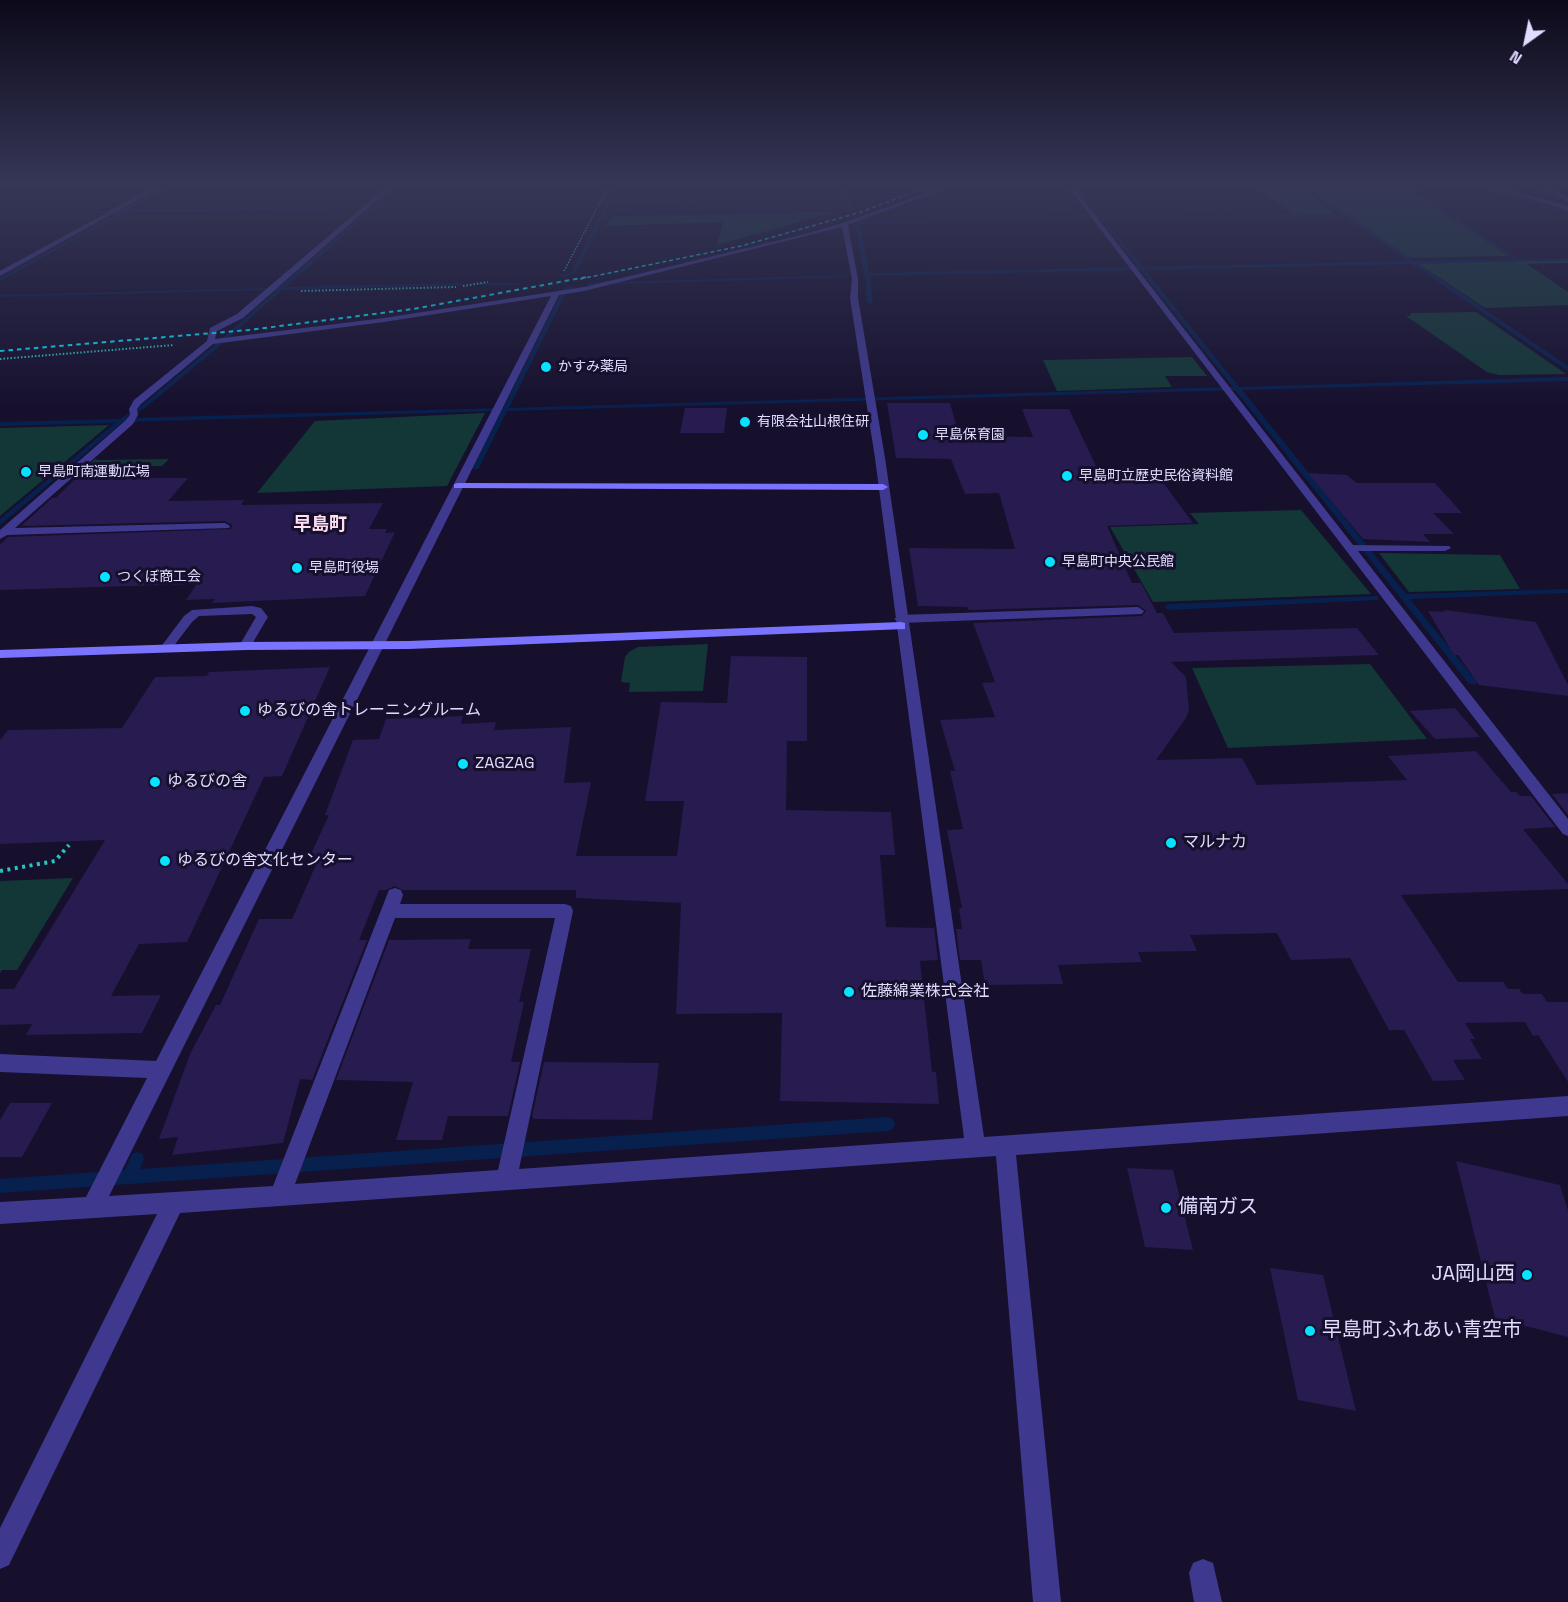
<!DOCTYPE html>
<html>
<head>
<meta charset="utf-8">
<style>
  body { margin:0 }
  #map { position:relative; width:1568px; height:1602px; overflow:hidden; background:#16102d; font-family:"Space Grotesk",sans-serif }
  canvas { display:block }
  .north { position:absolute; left:1496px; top:12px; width:60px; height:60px; -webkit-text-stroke:4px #16102d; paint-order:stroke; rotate:213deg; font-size:16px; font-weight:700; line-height:24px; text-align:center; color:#e1dcff }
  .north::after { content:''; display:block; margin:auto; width:21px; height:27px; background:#e1dcff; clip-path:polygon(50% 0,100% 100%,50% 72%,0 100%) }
</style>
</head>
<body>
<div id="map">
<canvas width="1568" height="1602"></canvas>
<div class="north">N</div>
</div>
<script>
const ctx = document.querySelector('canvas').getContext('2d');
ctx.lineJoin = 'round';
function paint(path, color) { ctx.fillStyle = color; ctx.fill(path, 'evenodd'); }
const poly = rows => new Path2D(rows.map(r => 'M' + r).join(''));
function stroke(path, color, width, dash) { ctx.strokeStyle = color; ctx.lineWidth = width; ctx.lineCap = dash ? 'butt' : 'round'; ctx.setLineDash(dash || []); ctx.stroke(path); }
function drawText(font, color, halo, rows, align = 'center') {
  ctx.font = font + ' "Space Grotesk","Noto Sans JP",sans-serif'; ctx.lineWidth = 6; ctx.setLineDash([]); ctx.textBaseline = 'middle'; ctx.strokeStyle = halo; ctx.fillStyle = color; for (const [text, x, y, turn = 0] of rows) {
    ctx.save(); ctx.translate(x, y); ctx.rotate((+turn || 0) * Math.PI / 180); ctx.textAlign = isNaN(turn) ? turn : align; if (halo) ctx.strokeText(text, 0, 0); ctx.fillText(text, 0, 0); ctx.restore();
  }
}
const green = poly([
  [1257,187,1300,187,1336,214,1294,215],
  [1306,187,1407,187,1508,256,1410,258],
  [835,212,717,245,723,222,605,226,614,216],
  [1568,260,1568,263,1527,264,1568,292,1568,305,1485,308,1417,263],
  [1476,312,1566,374,1499,375,1487,372,1406,316,1410,316,1411,313],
  [1192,357,1207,376,1165,376,1172,387,1057,391,1043,360],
  [485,413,447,486,257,493,315,421],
  [109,425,0,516,0,428],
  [95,459,99,460,169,459,162,466,87,466],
  [1301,510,1371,594,1153,602,1110,527,1199,524,1190,513],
  [1379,553,1500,555,1520,589,1409,592],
  [708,644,703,691,629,692,630,683,621,682,625,657,629,652,638,647],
  [1370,664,1427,739,1228,748,1192,668],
  [73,878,17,970,2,970,0,973,0,881]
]);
const stream = poly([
  [163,187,169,187,128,210,373,205,393,187,398,187,378,205,599,202,375,208,286,287,463,283,465,285,282,290,215,350,145,408,129,418,503,408,564,288,573,286,575,288,568,289,509,408,1233,387,1140,270,870,276,873,302,870,304,867,302,865,276,863,275,864,274,855,222,1085,215,1097,216,1074,187,1078,187,1102,217,1339,214,1301,187,1306,187,1414,261,1513,259,1410,187,1415,187,1518,259,1568,258,1568,260,1418,264,1568,366,1568,371,1412,264,1145,270,1239,387,1568,377,1568,381,1242,390,1406,594,1568,589,1568,593,1410,599,1477,682,1475,684,1469,684,1235,390,507,411,479,468,476,470,473,468,501,411,123,422,0,525,0,519,115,423,0,426,0,422,120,419,141,406,211,348,277,290,276,288,280,287,370,208,124,213,0,281,0,278,118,213,0,215,0,213,122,210,163,187],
  [1343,216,1408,261,1143,267,1104,219,1343,216],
  [1085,217,1100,219,1138,267,869,273,860,224,1085,217],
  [615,187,619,187,612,201,845,196,842,187,846,187,852,208,848,208,845,198,611,203,575,274,561,277,561,275,571,273,607,203,602,202,608,201,615,187],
  [1474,187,1482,187,1568,211,1568,213,1474,187],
  [1532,187,1538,187,1568,201,1568,203,1532,187],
  [847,275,845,277,588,285,586,284,588,283,847,275],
  [479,283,518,283,520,284,518,285,477,285,479,283],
  [267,288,265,290,0,297,0,295,267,288],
  [1375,596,1378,596,1378,600,1168,610,1164,607,1168,604,1375,596],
  [888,1117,893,1119,895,1124,893,1129,888,1131,0,1193,0,1179,125,1170,132,1154,137,1152,142,1154,144,1159,140,1169,888,1117]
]);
const building = poly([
  [887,403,950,403,959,436,1033,437,1022,409,1069,409,1097,468,1151,466,1193,523,1107,526,1132,583,1141,583,1157,613,1163,613,1174,633,1357,628,1379,655,1171,662,1186,677,1189,710,1186,718,1156,760,1242,758,1257,785,1407,780,1388,756,1476,751,1511,792,1516,792,1520,796,1531,796,1555,827,1523,829,1568,884,1568,889,1401,895,1458,982,1503,982,1508,989,1519,989,1523,994,1542,994,1547,1002,1568,1002,1568,1082,1538,1035,1533,1036,1525,1022,1465,1023,1475,1039,1470,1039,1482,1059,1453,1060,1465,1080,1433,1081,1404,1030,1389,1030,1350,958,1291,960,1277,933,1190,935,1197,951,1138,952,1142,962,1058,965,1063,984,985,985,981,960,960,960,956,929,962,929,959,908,962,908,947,830,963,829,950,771,955,771,940,720,995,717,982,683,995,682,973,623,1142,616,1146,611,1138,605,969,610,967,607,918,606,909,548,1015,549,999,493,965,494,951,459,896,458],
  [685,408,727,408,724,433,680,433],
  [1308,473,1347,475,1357,483,1435,483,1462,513,1433,513,1454,534,1423,534,1430,542,1363,539],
  [131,474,127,478,188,478,168,501,244,500,241,505,383,503,369,529,387,529,385,533,395,532,365,596,212,603,215,599,186,600,197,584,0,590,0,545,8,537,231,529,232,525,225,521,21,526,52,498,56,498,79,475],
  [1444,610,1536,622,1568,685,1568,696,1479,685,1458,655,1454,655,1428,611,1445,612],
  [731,656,807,657,807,741,787,741,786,810,891,812,895,855,880,855,886,927,934,928,938,960,920,961,932,1072,936,1072,939,1104,780,1101,782,1013,676,1014,681,903,576,898,576,890,403,890,394,886,387,890,379,890,359,940,367,940,312,1080,300,1079,283,1143,172,1155,178,1137,159,1139,190,1054,216,1005,220,1005,259,919,292,919,320,856,310,856,329,815,325,815,353,740,379,739,386,719,463,716,461,724,496,722,494,730,571,727,564,783,591,782,576,856,677,856,684,801,645,801,661,702,727,703],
  [330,667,282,776,264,777,187,942,139,944,111,996,161,995,142,1033,26,1035,32,1024,0,1025,0,989,14,989,105,840,0,844,0,740,8,730,122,728,155,677,207,676,209,672],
  [1455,708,1480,737,1435,739,1410,711],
  [1568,793,1568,815,1552,794],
  [471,939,468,949,531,949,519,1002,524,1002,511,1062,520,1062,508,1116,448,1116,442,1140,396,1140,413,1082,336,1080,389,940],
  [544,1062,659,1063,652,1120,534,1119,532,1116],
  [10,1103,52,1103,22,1157,0,1157,0,1120],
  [1456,1161,1560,1185,1568,1211,1568,1337,1495,1318],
  [1127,1168,1173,1170,1193,1250,1145,1247],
  [1270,1268,1323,1275,1356,1411,1298,1400]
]);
const pathFar2 = poly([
  [564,271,608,187]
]);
const pathFar1 = poly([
  [463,286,488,282],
  [301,291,456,287],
  [0,359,174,345]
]);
const path = poly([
  [0,871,55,861,69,845]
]);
const lane = poly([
  [252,606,261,608,268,617,249,649,245,650,239,646,256,617,252,614,199,616,192,622,170,651,162,651,160,648,184,616,192,610,252,606],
  [1138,607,1144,611,1142,614,900,623,894,619,900,615,1138,607]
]);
const street = poly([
  [154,187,161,187,0,276,0,271,154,187],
  [386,187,392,187,243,318,217,331,215,339,384,318,584,287,801,235,843,223,942,187,950,187,848,225,858,279,858,298,885,458,984,1137,1568,1096,1568,1116,1016,1155,1061,1602,1033,1602,996,1156,180,1213,9,1565,0,1569,0,1528,157,1214,0,1224,0,1202,86,1197,147,1078,0,1072,0,1054,156,1061,551,296,384,322,213,344,141,404,137,409,138,415,133,424,15,528,225,523,230,526,229,528,7,535,0,539,0,530,126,420,130,415,129,409,134,400,207,341,210,328,237,314,386,187],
  [842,227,852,279,850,298,875,458,964,1138,519,1169,573,911,571,906,565,904,400,904,403,895,401,890,395,888,389,890,387,895,273,1186,109,1196,559,295,584,291,842,227],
  [395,918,555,918,498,1170,295,1184,395,918],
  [1068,187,1073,187,1353,545,1449,546,1451,548,1445,551,1358,551,1568,819,1568,836,1563,834,1068,187],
  [1489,187,1499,187,1568,206,1568,210,1489,187],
  [1540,187,1547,187,1568,197,1568,201,1540,187],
  [1203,1559,1213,1563,1222,1602,1194,1602,1189,1573,1193,1563,1203,1559]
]);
const secondary = poly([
  [458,483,883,484,888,487,883,490,454,488,454,484,458,483],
  [901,622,905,623,905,629,409,649,245,650,0,658,0,650,245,642,409,641,901,622]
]);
const railFar1 = poly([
  [580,279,741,246,858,213,928,187]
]);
const rail = poly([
  [0,351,249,330,413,309,587,277]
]);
const markers = [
  [546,367,6,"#08e1ff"],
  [745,422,6,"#08e1ff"],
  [923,435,6,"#08e1ff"],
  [26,472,6,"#08e1ff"],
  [1067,476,6,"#08e1ff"],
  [1050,562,6,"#08e1ff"],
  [297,568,6,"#08e1ff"],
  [105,577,6,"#08e1ff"],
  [245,711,6,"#08e1ff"],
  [463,764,6,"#08e1ff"],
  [155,782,6,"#08e1ff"],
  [1171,843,6,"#08e1ff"],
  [165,861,6,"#08e1ff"],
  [849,992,6,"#08e1ff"],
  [1166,1208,6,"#08e1ff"],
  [1527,1275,6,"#08e1ff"],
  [1310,1331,6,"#08e1ff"]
];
const farPoinames = [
  ["かすみ薬局",558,367],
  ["有限会社山根住研",757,422],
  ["早島保育園",935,435],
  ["早島町南運動広場",38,472],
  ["早島町立歴史民俗資料館",1079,476],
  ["早島町中央公民館",1062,562],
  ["早島町役場",309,568],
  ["つくぼ商工会",117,577]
];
const poiNames = [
  ["ゆるびの舎トレーニングルーム",257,711],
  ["ZAGZAG",475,764],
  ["ゆるびの舎",167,782],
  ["マルナカ",1183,843],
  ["ゆるびの舎文化センター",177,861],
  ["佐藤綿業株式会社",861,992]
];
const farDistrictnames = [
  ["早島町",320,525]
];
const nearPoinames = [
  ["備南ガス",1178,1208],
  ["JA岡山西",1515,1275,"right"],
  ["早島町ふれあい青空市",1322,1331]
];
paint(green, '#133737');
paint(stream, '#08204e');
paint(building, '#271b4f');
stroke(pathFar2, '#2bc4bf', 1.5, [1.5, 1.5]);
stroke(pathFar1, '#2bc4bf', 2, [1.5, 2]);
stroke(path, '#2bc4bf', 4, [3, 4.5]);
paint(lane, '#3e398e');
paint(street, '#3e398e');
paint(secondary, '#7a73ff');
stroke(railFar1, '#08e1ff', 1.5, [4, 3]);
stroke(rail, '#08e1ff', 2, [4.5, 4]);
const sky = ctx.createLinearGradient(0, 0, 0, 412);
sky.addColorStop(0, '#0c0919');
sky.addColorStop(0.45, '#363757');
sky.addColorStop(1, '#36375700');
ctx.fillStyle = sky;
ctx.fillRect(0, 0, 1568, 412);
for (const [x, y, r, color] of markers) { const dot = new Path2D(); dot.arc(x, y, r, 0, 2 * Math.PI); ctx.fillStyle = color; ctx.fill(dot); stroke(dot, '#16102d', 2); }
drawText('14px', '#e1dcff', '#16102d', farPoinames, 'left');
drawText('16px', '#e1dcff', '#16102d', poiNames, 'left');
drawText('bold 18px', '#ffdef2', '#16102d', farDistrictnames);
drawText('20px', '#e1dcff', '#16102d', nearPoinames, 'left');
</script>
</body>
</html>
